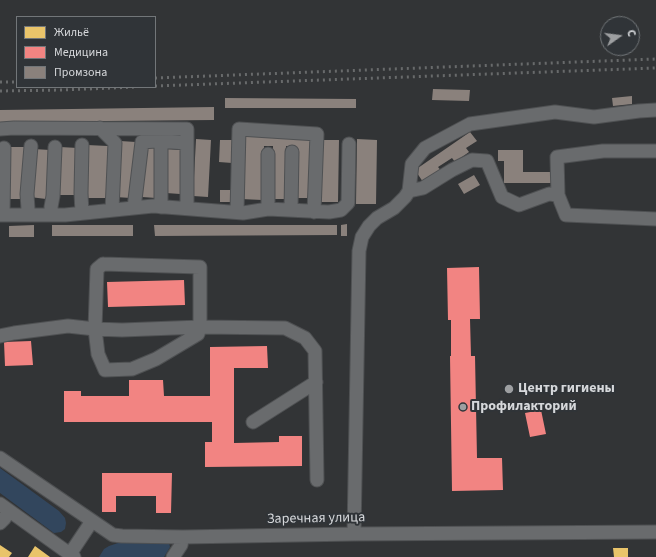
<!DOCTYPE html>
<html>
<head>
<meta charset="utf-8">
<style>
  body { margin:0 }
  #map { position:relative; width:656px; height:557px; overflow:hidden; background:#323436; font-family:"Source Sans 3",sans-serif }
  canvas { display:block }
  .legend { position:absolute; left:16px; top:16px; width:140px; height:72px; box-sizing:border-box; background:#303438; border:1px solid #727679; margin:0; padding:5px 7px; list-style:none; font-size:12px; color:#d6d8db }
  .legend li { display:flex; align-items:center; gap:8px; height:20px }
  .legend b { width:20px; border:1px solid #727679 }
  .north { position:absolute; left:600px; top:16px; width:40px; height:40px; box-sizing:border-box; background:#303438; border:1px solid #727679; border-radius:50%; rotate:76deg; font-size:11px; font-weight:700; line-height:16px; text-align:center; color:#d6d8db }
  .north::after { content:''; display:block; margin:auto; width:14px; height:18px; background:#9d9fa1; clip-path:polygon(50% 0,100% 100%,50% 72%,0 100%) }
</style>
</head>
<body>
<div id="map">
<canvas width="656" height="557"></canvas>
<ul class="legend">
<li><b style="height:11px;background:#e9c46a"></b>Жильё</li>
<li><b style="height:11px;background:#f28482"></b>Медицина</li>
<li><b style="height:11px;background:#8a817c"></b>Промзона</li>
</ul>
<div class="north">С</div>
</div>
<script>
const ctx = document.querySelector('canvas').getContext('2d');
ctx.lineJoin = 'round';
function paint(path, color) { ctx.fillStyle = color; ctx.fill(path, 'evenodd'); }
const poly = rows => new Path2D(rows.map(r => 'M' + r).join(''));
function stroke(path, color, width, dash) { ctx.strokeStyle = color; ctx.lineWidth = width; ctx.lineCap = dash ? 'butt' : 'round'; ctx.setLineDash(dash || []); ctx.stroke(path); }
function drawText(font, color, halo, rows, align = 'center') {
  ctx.font = font + ' "Source Sans 3",sans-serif'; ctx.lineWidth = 4; ctx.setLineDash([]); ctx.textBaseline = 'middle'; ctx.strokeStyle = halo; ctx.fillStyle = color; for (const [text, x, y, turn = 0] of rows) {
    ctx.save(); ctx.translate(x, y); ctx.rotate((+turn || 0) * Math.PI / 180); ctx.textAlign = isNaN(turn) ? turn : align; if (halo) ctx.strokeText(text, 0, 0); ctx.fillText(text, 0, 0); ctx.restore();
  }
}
const green = poly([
  [0,468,59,511,65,518,66,523,65,529,61,532,54,533,0,493],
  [166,541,169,543,170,547,164,557,99,557,104,549,109,546,118,543]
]);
const homes = poly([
  [0,545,12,553,9,557,0,557],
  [35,546,50,557,28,557],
  [613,548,628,548,628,557,614,557]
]);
const health = poly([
  [479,267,480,319,470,319,471,356,475,356,477,458,502,458,503,490,452,491,450,356,451,356,451,320,448,320,447,268],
  [184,280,185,305,108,307,107,282],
  [31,341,33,365,5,366,4,342],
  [267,346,268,368,234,368,234,443,279,442,279,436,302,436,302,466,205,467,205,442,212,442,212,422,64,422,64,391,81,391,81,396,129,396,129,380,163,380,164,396,210,396,210,347],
  [541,410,546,434,530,437,525,413],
  [102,473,172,473,171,513,156,513,156,496,116,496,116,512,102,512]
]);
const industry = poly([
  [433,89,470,90,469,101,432,100],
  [632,96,632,104,613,106,612,98],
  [225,98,356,99,356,108,225,108],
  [214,107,214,120,0,122,0,110],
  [470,132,477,141,466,148,469,152,455,162,452,158,438,167,443,173,425,185,415,170],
  [243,135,313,137,311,198,295,198,297,147,286,146,284,199,271,199,273,146,264,146,262,200,241,199],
  [196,139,211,140,208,197,193,196],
  [357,139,377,140,376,204,356,204],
  [220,140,233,140,232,163,219,162],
  [322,140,339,140,338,202,321,202],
  [120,141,136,142,131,198,115,197],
  [87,145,108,146,107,198,86,198],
  [144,146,158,147,156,198,142,197],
  [8,147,26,147,24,199,6,199],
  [60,147,78,148,76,195,58,195],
  [34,149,50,150,46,199,30,197],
  [168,149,182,150,180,194,166,193],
  [498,150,523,150,523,172,553,172,553,183,504,183,504,161,498,161],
  [474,175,480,185,464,194,458,184],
  [220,190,231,190,231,202,220,202],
  [347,224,347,236,341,236,341,225],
  [34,225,34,237,9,237,9,226],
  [52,225,133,225,133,236,52,236],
  [154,225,337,225,337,235,155,236]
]);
const minor = poly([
  [100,128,115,143,112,210],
  [0,129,14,128,187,129,187,208],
  [656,151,603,151,557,157,558,195,566,215,656,219],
  [268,154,268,209],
  [409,191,423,188,452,170,472,160,487,161,502,197,519,205,549,194,558,195],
  [161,207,161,141],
  [134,208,142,142,156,141,187,143],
  [291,210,292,152],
  [237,212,239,129,317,134,314,212],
  [82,213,81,193,82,145],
  [0,215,65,215,153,206,243,213,268,209,329,212,341,210,348,203,349,144],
  [3,215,4,148],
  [26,215,28,209,27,194,31,146],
  [52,215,51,207,53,196,55,147],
  [103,264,200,267,200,327,198,334,156,359,132,369,105,370,98,354,95,329,97,269,103,264],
  [0,336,14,333,68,326,95,329,122,330,200,327,285,328,305,338,315,351,317,480],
  [253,422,316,382],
  [0,458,113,535,122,536,183,537,354,534,656,532],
  [0,504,74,557],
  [0,523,4,519,9,511],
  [354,534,359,251,362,237,369,226,377,218,394,208,405,197,409,191,412,164,425,148,470,124,555,112,594,117,639,111,656,110],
  [70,554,92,521],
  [173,557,181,545,183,537]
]);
const rail = poly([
  [155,78,656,59],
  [0,82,17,82],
  [155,86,656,68],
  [0,91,62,90,137,87]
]);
const markers = [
  [509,389,5,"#9d9fa1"],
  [463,407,4,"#9d9fa1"]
];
const poiNames = [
  ["Центр гигиены",518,389],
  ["Профилакторий",471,407]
];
const streetNames = [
  ["Заречная улица",316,519,-1]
];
paint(green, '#32465d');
paint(homes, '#e9c46a');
paint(health, '#f28482');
paint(industry, '#8a817c');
stroke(minor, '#4f5153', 15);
stroke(minor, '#696b6d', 13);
stroke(rail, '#686a6b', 3, [2, 4]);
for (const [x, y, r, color] of markers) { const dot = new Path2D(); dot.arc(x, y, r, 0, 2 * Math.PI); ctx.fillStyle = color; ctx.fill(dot); stroke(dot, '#303438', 1.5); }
drawText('bold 14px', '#d6d8db', '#303438', poiNames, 'left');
drawText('14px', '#d6d8db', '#303438', streetNames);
</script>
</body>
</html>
